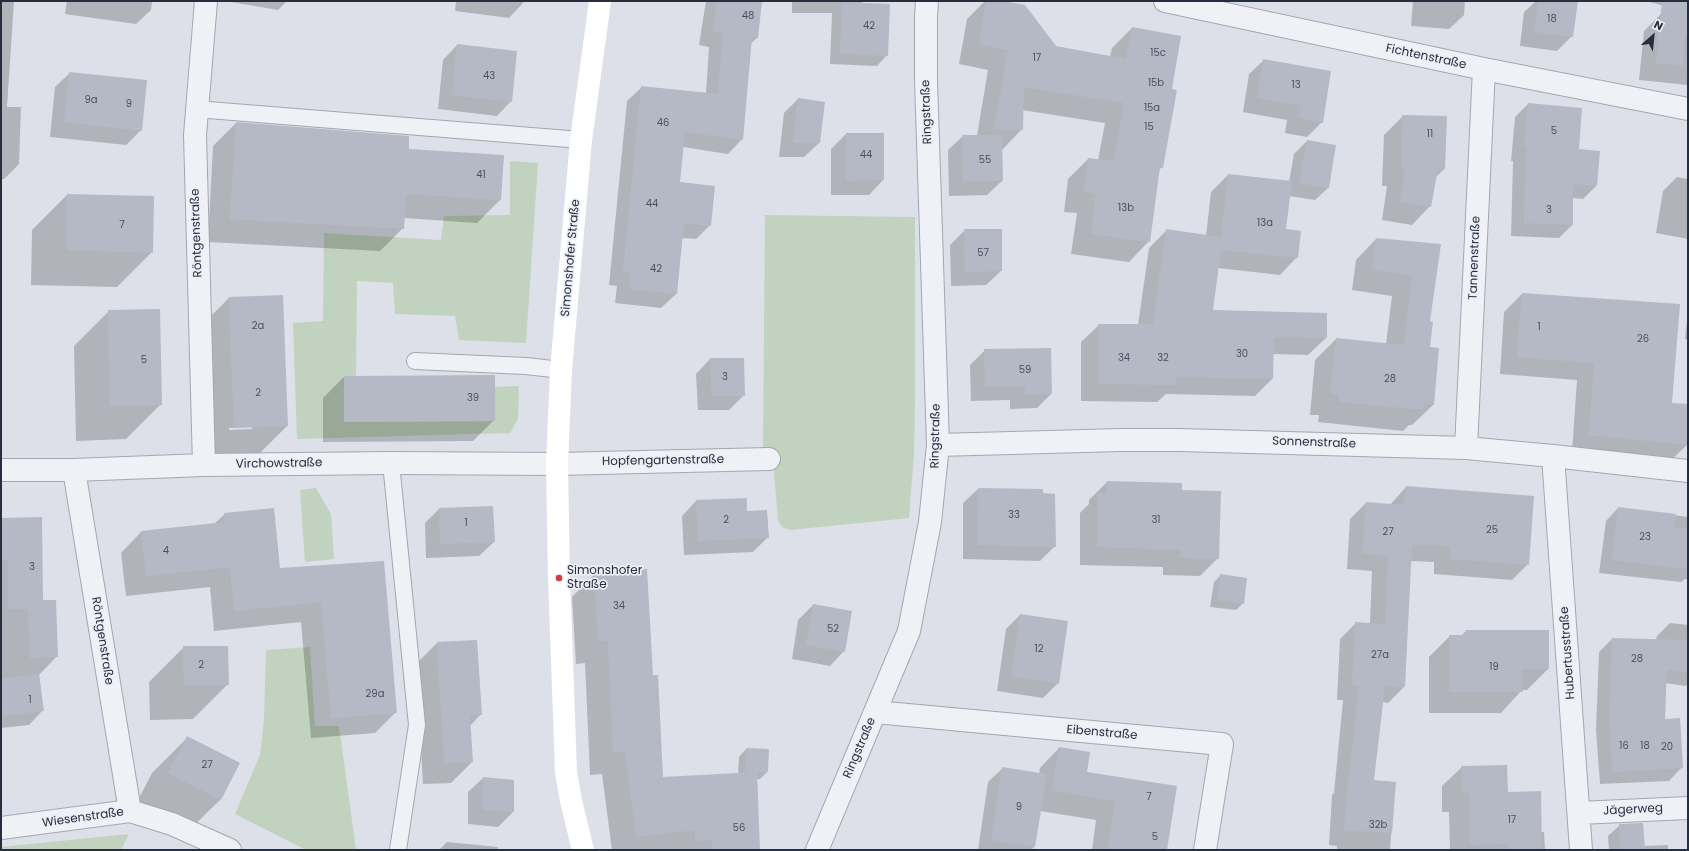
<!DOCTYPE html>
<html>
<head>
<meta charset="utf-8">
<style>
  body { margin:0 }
  #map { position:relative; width:1689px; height:851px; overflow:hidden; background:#dde0e8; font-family:Poppins,sans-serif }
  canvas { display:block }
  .frame { position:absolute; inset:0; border:2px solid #262d3f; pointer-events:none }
  .north { position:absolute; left:1633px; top:16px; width:40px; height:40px; -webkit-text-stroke:3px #eceff5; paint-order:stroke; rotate:27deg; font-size:11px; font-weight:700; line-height:16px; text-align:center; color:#262d3f }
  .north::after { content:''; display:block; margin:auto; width:14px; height:18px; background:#262d3f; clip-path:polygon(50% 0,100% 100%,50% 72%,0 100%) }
</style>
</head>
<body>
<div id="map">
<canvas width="1689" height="851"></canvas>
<div class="frame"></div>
<div class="north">N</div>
</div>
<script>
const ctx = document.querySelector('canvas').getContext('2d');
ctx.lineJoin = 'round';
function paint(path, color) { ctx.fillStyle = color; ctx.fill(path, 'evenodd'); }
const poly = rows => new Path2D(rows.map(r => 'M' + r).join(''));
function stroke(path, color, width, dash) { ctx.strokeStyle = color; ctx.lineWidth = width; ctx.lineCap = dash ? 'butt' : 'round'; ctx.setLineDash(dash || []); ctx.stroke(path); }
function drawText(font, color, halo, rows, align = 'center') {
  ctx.font = font + ' Poppins,sans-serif'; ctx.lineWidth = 3.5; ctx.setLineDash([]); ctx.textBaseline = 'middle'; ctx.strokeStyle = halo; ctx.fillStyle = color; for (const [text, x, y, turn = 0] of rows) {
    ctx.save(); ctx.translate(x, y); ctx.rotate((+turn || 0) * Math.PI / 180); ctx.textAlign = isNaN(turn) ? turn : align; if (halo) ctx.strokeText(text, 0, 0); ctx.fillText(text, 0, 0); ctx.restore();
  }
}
const green = poly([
  [510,161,538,163,526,343,459,340,455,316,395,314,393,283,357,281,356,376,344,377,344,422,495,421,495,387,519,386,518,419,510,433,297,439,293,323,323,321,324,233,441,240,444,216,510,215],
  [765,215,915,217,915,400,914,453,909,518,790,530,782,527,778,521,772,447,763,447],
  [316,488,331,514,334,559,305,562,300,490],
  [310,647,315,726,339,726,356,850,306,850,235,814,260,755,264,719,266,650],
  [129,834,121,850,1,850,1,847]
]);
const shadow = poly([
  [1,1,14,1,7,107,21,107,19,164,4,179,1,179],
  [67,1,152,1,151,10,136,24,65,14],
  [225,1,287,1,278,10],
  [456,1,523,1,523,3,509,18,455,11],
  [706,1,761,1,757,38,750,44,742,139,728,154,683,147,679,183,710,225,696,239,681,238,676,294,661,308,615,303,617,286,609,285,627,101,642,87,706,93,709,47,699,45],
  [792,1,863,1,861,4,887,55,877,66,830,64,832,13,792,13],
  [985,1,998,1,1055,47,1110,57,1112,48,1132,28,1170,90,1162,167,1158,171,1149,241,1129,262,1071,254,1077,213,1064,212,1068,179,1088,159,1098,160,1105,123,1022,110,1022,129,1002,150,1002,181,987,195,949,196,948,150,963,136,977,136,988,70,959,64,967,19],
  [1413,1,1465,1,1464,15,1449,29,1411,26],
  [1536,1,1563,1,1572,36,1557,51,1520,46,1524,12],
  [1646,1,1688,1,1688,85,1639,80,1644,31,1661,14,1686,12],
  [457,45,511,101,497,116,438,109,443,60],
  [1264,60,1322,122,1307,137,1285,133,1287,120,1243,112,1249,74],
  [70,73,141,130,126,145,50,137,55,87],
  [798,99,819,143,804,157,779,157,784,113],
  [1528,104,1581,109,1578,150,1596,186,1583,199,1572,198,1572,225,1559,238,1511,236,1513,161,1511,161,1515,117],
  [1403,116,1444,169,1436,177,1430,206,1412,225,1382,220,1387,186,1382,186,1384,135],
  [236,123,407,150,500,200,477,223,404,218,403,228,380,251,208,242,213,146],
  [846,134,883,134,883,180,869,195,831,195,831,149],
  [1307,141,1328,188,1315,200,1289,196,1285,230,1297,257,1280,275,1218,268,1212,311,1326,338,1308,355,1273,354,1272,379,1255,396,1166,394,1157,402,1081,401,1081,342,1099,325,1138,325,1149,248,1166,231,1206,236,1211,192,1228,175,1289,182,1294,154],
  [1677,177,1688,179,1688,239,1656,233,1663,191],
  [67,195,152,252,117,287,31,285,32,230],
  [965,230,1001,271,986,285,951,286,950,245],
  [1376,239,1440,245,1429,322,1429,348,1433,405,1412,425,1409,425,1403,431,1318,422,1319,415,1310,415,1315,360,1336,339,1386,344,1392,296,1352,290,1356,260],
  [1522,294,1671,404,1688,405,1687,445,1669,462,1572,452,1577,380,1500,374,1504,312],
  [282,296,287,426,252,461,199,463,194,333,229,298],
  [252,427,252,429,229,430,229,428],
  [109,311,161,404,126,439,76,441,74,346],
  [1688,311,1688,340,1685,339],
  [985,350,1051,394,1037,408,1010,409,1010,400,971,401,970,365],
  [710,359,744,395,729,410,698,410,696,374],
  [344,377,494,420,473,441,323,442,323,398],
  [1107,482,1181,491,1218,558,1200,576,1163,575,1163,567,1080,565,1080,513,1089,504,1089,500],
  [1406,487,1528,564,1512,580,1434,574,1434,562,1410,561,1404,687,1388,703,1382,702,1373,781,1395,782,1390,850,1337,850,1337,846,1329,845,1332,795,1334,793,1343,700,1337,700,1340,639,1356,623,1370,624,1372,571,1347,569,1350,519,1366,503,1390,505],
  [978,489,1042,490,1055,546,1040,561,963,559,963,503],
  [696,501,746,512,768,537,753,552,684,555,682,516],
  [1618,508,1688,517,1688,579,1685,579,1681,582,1599,573,1606,521],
  [439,509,494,542,479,556,426,558,425,523],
  [225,514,279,570,383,562,396,712,375,733,311,738,301,622,214,631,210,587,126,596,121,553,141,532,214,524],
  [1,518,42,601,57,656,39,675,43,710,29,725,1,728],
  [595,574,652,676,662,778,738,774,739,757,746,749,767,772,760,779,757,779,759,850,612,850,602,774,590,775,585,663,576,664,572,597],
  [1221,575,1243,603,1236,610,1210,607,1214,582],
  [813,605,844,651,830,666,792,659,798,620],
  [1020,615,1058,683,1043,698,997,691,1006,629],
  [1670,623,1688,625,1688,684,1685,686,1665,683,1664,720,1682,767,1669,781,1600,784,1596,730,1599,652,1612,639,1656,640,1657,636],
  [1466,631,1548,669,1527,690,1522,690,1501,713,1429,713,1429,657,1450,636,1461,636],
  [437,643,481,714,470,726,472,762,451,783,423,784,416,664],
  [184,647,228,684,193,719,150,720,149,682],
  [187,738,220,800,185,834,134,808,152,773],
  [1059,748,1085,773,1176,787,1166,850,1092,850,1096,820,1040,811,1034,847,1031,850,978,850,988,782,1003,768,1039,774,1040,768],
  [1462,767,1507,793,1541,832,1544,832,1545,850,1450,850,1449,812,1442,812,1442,786],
  [483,778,513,781,513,812,498,827,468,824,468,792],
  [1620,825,1643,846,1668,845,1668,850,1609,850,1608,836],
  [447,842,498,847,497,850,439,850]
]);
const building = poly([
  [717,1,762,1,758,38,752,37,743,140,685,132,680,182,715,186,711,226,684,223,677,294,629,289,630,272,623,271,641,86,718,94,723,33,713,31],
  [986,1,1003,1,1025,5,1056,46,1126,59,1132,27,1181,36,1172,89,1177,90,1163,168,1160,167,1150,242,1091,234,1096,193,1084,192,1088,158,1114,161,1124,103,1024,87,1023,130,994,129,1008,50,979,44],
  [1538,1,1578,1,1573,37,1534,32],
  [1662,1,1688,1,1688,36,1685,36,1683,66,1656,63],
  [842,2,890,4,888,56,840,53],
  [457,44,517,51,512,102,452,95],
  [1263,59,1331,71,1323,123,1299,118,1301,105,1257,98],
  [69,72,147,80,142,131,64,122],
  [798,98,825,102,820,143,793,143],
  [1528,103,1582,108,1579,149,1600,151,1597,186,1573,184,1573,225,1524,223,1526,148,1524,148],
  [1402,115,1447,116,1445,169,1438,169,1431,207,1400,201,1405,168,1401,168],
  [236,122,409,136,409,149,504,155,501,200,406,194,404,229,230,219],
  [846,133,884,133,884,180,846,181],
  [962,135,1002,135,1003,181,963,181],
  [1307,140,1336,145,1329,188,1299,183],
  [1228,174,1292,181,1286,229,1301,231,1298,258,1221,250,1213,310,1327,313,1327,338,1274,337,1273,379,1176,377,1176,385,1098,384,1098,324,1153,324,1166,229,1221,237],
  [67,194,154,196,153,253,66,250],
  [964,229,1002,229,1002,271,965,272],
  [1376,238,1441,244,1430,321,1433,322,1430,347,1439,348,1434,405,1425,404,1424,410,1339,402,1339,395,1330,394,1336,338,1404,345,1412,276,1372,270],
  [1522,293,1680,304,1672,403,1688,404,1688,445,1589,435,1594,363,1517,357],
  [283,295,288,426,234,428,229,297],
  [160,309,162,405,110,406,108,310],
  [1051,348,1052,394,1025,395,1025,386,985,387,984,349],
  [710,358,744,358,745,396,712,396],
  [495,375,495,421,344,422,344,376],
  [1107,481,1182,483,1182,490,1221,491,1219,559,1180,558,1181,550,1097,547,1097,494,1106,494],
  [1406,486,1534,496,1529,565,1450,559,1450,546,1412,545,1405,687,1385,686,1374,780,1396,782,1392,833,1344,830,1348,778,1349,778,1359,685,1352,685,1355,622,1385,624,1388,556,1362,553,1366,502,1404,505],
  [978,488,1043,489,1043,493,1055,494,1056,547,977,545],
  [747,498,747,511,767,510,769,538,698,541,696,500],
  [493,506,495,542,440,544,439,508],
  [1618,507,1676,514,1674,527,1688,529,1688,569,1612,560],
  [274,508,280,568,384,561,397,713,331,718,321,602,234,611,230,567,146,576,141,531,225,522,224,513],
  [42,517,43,600,56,600,58,657,30,658,28,609,8,609,8,560,1,560,1,518],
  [647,569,653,675,658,675,663,777,757,772,760,850,713,850,712,840,695,842,695,830,636,837,625,752,613,752,608,641,598,641,594,573],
  [1220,574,1247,578,1244,604,1217,600],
  [813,604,852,611,845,652,806,645],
  [1020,614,1068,621,1059,684,1011,676],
  [1466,630,1549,630,1549,669,1522,669,1523,692,1449,692,1449,635,1466,635],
  [1612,638,1688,640,1688,672,1667,669,1665,719,1680,718,1683,768,1612,772,1609,716],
  [477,640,482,715,470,715,473,762,444,763,437,642],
  [183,646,228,646,229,685,184,685],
  [39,674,44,711,1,716,1,679],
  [187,736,240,763,221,800,168,773],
  [1059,747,1090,752,1087,772,1177,786,1167,850,1108,850,1115,801,1052,790],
  [746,748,769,749,768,772,745,772],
  [1507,765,1508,792,1541,791,1542,850,1508,850,1508,844,1470,845,1469,793,1462,793,1461,766],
  [1002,767,1047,774,1035,847,991,840],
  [483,777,514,780,514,812,482,810],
  [1643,823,1645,850,1620,850,1619,824]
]);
const lane = poly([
  [196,109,581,140],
  [415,361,526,366,561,370],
  [391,463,417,725,398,850]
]);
const street = poly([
  [1165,1,1484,69,1688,109],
  [938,445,1121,440,1179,440,1466,448,1553,456,1688,471],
  [1466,448,1484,69],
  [1553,456,1581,850],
  [204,465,195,135,206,1],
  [1,470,74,470,204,465,391,463,557,464,769,459],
  [74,470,130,811],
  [875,712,1222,744,1205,850],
  [1579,813,1688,808],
  [1,828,130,811,172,824,230,850],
  [817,850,909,631,930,522,938,445,926,81,926,17,927,1]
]);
const secondary = poly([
  [583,850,571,801,566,772,559,578,557,464,561,370,581,140,600,1]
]);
const markers = [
  [559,578,4,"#d33c44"]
];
const numberNames = [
  ["48",748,16],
  ["18",1552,19],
  ["42",869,26],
  ["15c",1158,53],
  ["17",1037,58],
  ["43",489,76],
  ["15b",1156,83],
  ["13",1296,85],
  ["9a",91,100],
  ["9",129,104],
  ["15a",1152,108],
  ["46",663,123],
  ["15",1149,127],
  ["5",1554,131],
  ["11",1430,134],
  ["44",866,155],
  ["55",985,160],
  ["41",481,175],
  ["44",652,204],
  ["13b",1126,208],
  ["3",1549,210],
  ["13a",1265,223],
  ["7",122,225],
  ["57",983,253],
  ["42",656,269],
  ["2a",258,326],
  ["1",1539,327],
  ["26",1643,339],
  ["30",1242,354],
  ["34",1124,358],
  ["32",1163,358],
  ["5",144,360],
  ["59",1025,370],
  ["3",725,377],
  ["28",1390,379],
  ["2",258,393],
  ["39",473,398],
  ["33",1014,515],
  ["2",726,520],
  ["31",1156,520],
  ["1",466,523],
  ["25",1492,530],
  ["27",1388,532],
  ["23",1645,537],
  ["4",166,551],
  ["3",32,567],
  ["34",619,606],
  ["52",833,629],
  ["12",1039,649],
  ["27a",1380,655],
  ["28",1637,659],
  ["2",201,665],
  ["19",1494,667],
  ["29a",375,694],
  ["1",30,700],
  ["16",1624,746],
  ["18",1645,746],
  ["20",1667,747],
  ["27",207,765],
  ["7",1149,797],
  ["9",1019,807],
  ["17",1512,820],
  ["32b",1378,825],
  ["56",739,828],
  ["5",1155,837]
];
const streetNames = [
  ["Fichtenstraße",1426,57,12],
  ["Ringstraße",927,112,-92],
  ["Röntgenstraße",197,233,-92],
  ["Simonshofer Straße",571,258,-85],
  ["Tannenstraße",1475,258,-88],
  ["Ringstraße",936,436,-89],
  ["Sonnenstraße",1314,443,2],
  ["Hopfengartenstraße",663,461,-1],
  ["Virchowstraße",279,464,-1],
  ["Röntgenstraße",102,641,81],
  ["Hubertusstraße",1568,653,-94],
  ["Eibenstraße",1102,733,5],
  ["Ringstraße",860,748,-67],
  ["Jägerweg",1633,810,-3],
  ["Wiesenstraße",83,818,-8]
];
const poiNames = [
  ["Simonshofer",567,571],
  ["Straße",567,585]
];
paint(green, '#c1d2be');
paint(shadow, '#0003');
paint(building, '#b4b9c5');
stroke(lane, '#a2a7b2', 18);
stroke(street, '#a2a7b2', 24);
stroke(lane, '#f0f1f6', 16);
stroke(street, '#f0f1f6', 22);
stroke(secondary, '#fff', 22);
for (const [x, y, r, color] of markers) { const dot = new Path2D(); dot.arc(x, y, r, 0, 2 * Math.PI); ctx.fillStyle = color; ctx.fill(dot); stroke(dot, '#eceff5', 1.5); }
drawText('10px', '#4a5060', null, numberNames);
drawText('12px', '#262d3f', '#eceff5', streetNames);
drawText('12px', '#262d3f', '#eceff5', poiNames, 'left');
</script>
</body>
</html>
